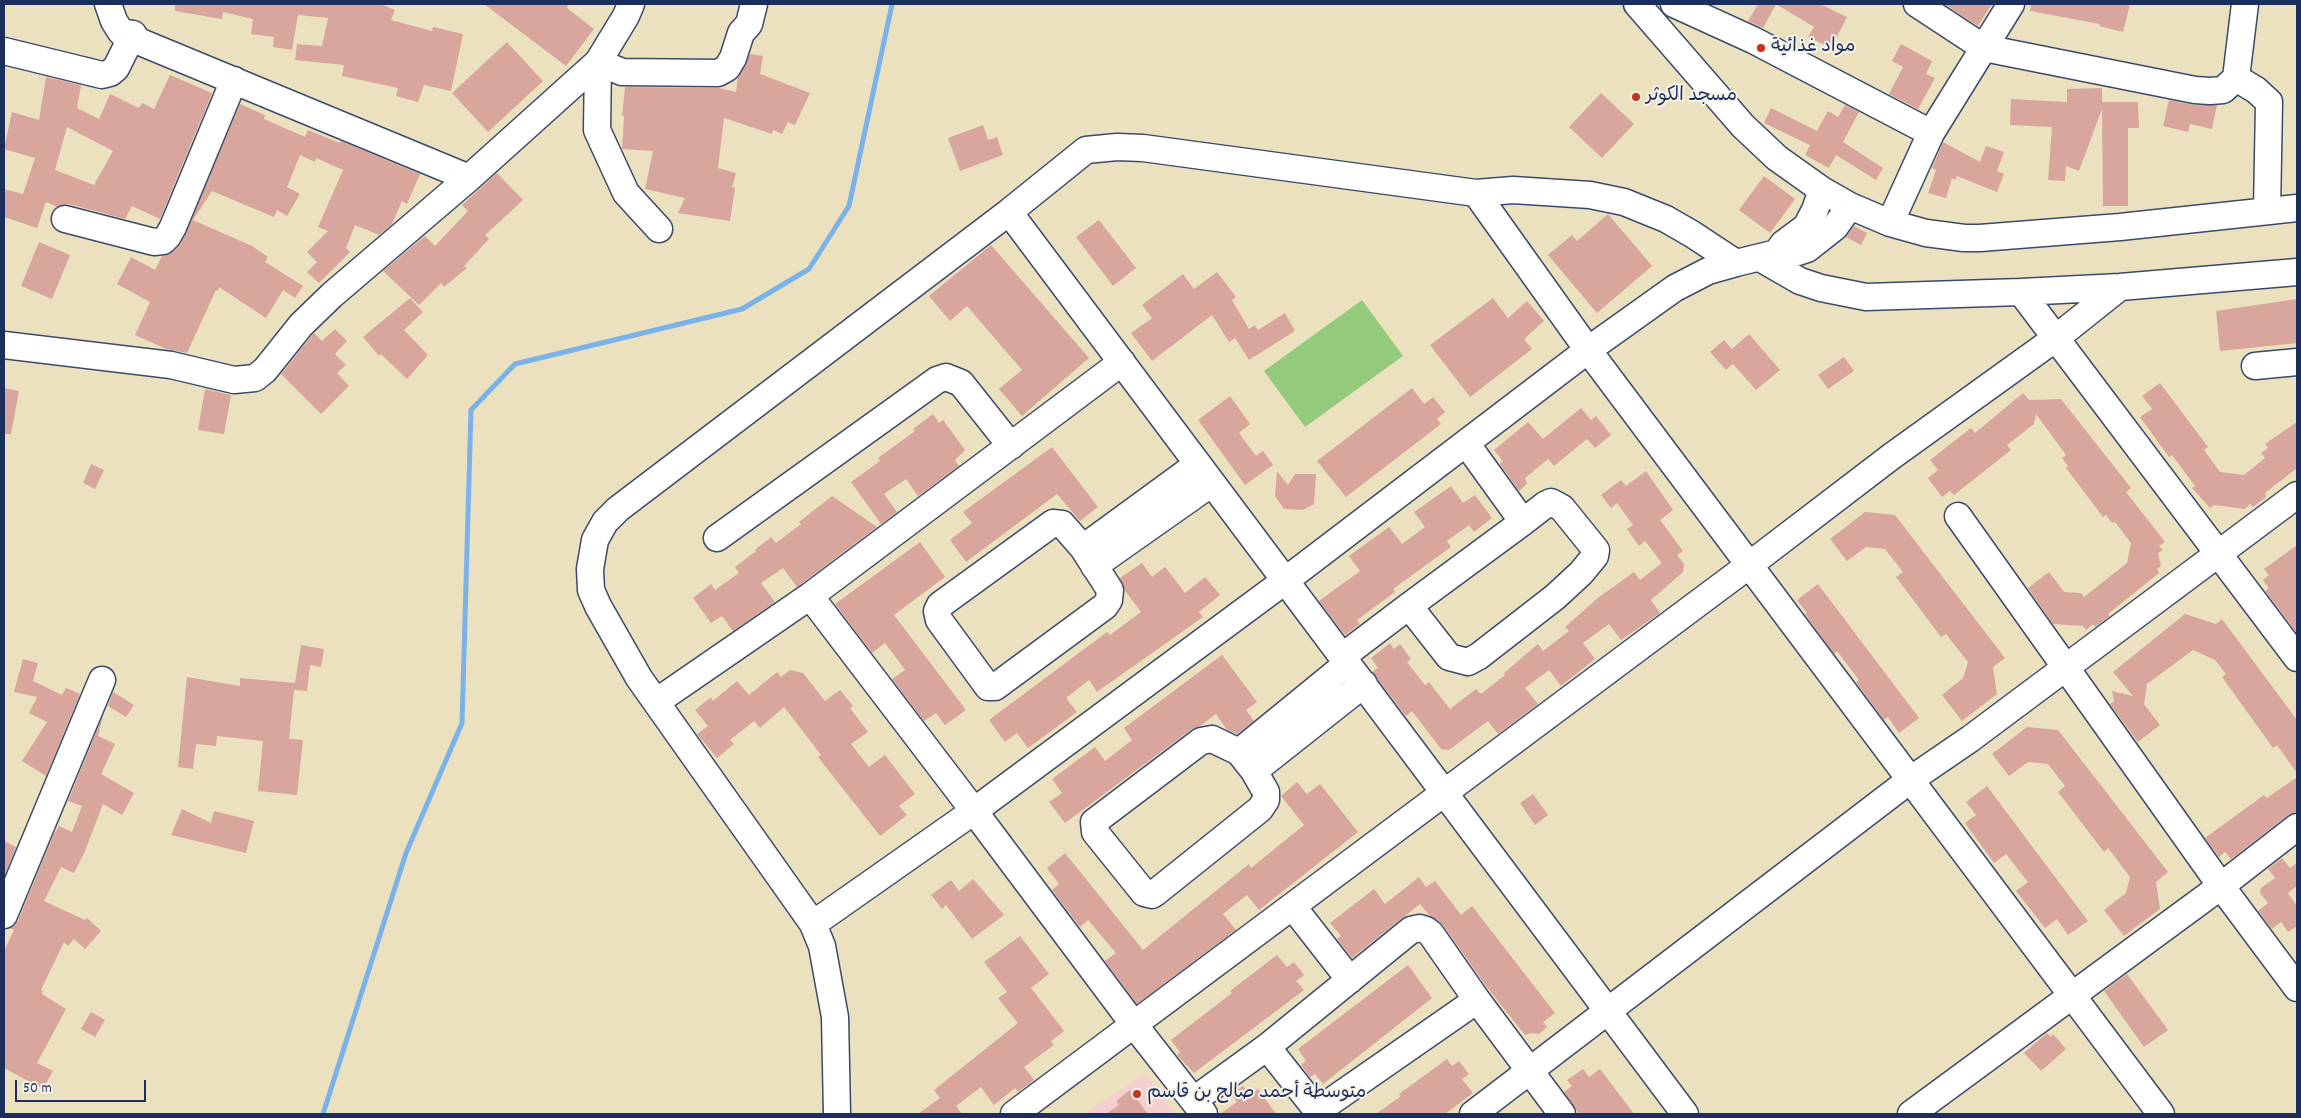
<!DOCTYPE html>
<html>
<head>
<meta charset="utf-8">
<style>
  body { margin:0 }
  #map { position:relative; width:2301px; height:1118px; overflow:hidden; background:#ebe1bf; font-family:Dekko,sans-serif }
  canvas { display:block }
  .frame { position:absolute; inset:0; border:5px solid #1b2f5e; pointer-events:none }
  .scale { position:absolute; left:15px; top:1080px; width:131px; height:22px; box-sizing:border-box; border:2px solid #1b2f5e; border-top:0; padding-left:6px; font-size:15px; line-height:18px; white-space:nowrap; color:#1b2f5e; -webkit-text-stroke:4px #f7f3e8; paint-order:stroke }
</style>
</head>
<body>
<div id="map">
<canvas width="2301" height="1118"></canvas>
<div class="frame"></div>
<div class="scale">50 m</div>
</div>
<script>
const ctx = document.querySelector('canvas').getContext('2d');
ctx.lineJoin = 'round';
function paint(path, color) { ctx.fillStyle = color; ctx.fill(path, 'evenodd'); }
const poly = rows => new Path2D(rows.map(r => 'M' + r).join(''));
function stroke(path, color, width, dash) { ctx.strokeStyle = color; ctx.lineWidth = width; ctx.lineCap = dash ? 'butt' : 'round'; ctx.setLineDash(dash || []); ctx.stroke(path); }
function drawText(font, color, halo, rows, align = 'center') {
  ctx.font = font + ' Dekko,"Playpen Sans Arabic",sans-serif'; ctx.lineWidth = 4; ctx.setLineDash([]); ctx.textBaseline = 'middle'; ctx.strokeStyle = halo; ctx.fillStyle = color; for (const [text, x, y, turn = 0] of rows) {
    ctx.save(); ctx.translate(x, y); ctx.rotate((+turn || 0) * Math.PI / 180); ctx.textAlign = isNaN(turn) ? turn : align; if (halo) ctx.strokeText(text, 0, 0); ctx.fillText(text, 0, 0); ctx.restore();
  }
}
const built = poly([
  [1145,1074,1175,1114,1084,1114]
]);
const green = poly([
  [1362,300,1403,356,1305,427,1264,371]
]);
const stream = poly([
  [323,1114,406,853,462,723,471,410,515,364,742,309,809,269,849,206,892,4]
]);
const building = poly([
  [175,4,381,4,395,10,391,20,432,31,433,27,463,34,451,91,424,85,418,102,396,96,398,88,342,76,344,65,295,60,297,44,322,46,328,18,298,15,292,50,273,47,274,37,251,34,253,19,223,12,222,19,175,11],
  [484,4,568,4,567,8,594,29,566,66],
  [1758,4,1820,4,1847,17,1831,48,1808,37,1814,27,1776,4,1763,28,1748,21],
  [1944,4,1992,4,1978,26],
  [2031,4,2130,4,2123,32,2099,26,2100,24,2030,11],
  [507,42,543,81,488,132,452,93],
  [1901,44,1932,61,1926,74,1935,78,1918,109,1889,94,1903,67,1892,61],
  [750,54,763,56,760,74,810,93,795,125,788,122,782,134,773,130,772,134,724,118,718,168,736,173,732,187,735,188,730,221,678,213,685,198,645,189,653,151,622,149,624,116,622,116,625,87,719,88,736,92,738,77],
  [170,75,212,93,160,219,132,206,125,219,69,204,57,207,46,202,37,228,4,217,4,189,23,194,35,158,4,149,12,112,39,120,46,77,81,85,77,108,99,119,110,94,139,108,142,103,154,109],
  [67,127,113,151,94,185,55,170],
  [2102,88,2102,102,2138,102,2139,128,2128,128,2128,206,2103,206,2102,109,2079,171,2066,166,2065,181,2048,180,2052,127,2010,125,2011,99,2067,102,2067,89],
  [1601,93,1634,124,1602,158,1569,127],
  [2169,100,2194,105,2217,105,2212,129,2190,124,2188,132,2163,126],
  [240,104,265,115,264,119,305,137,308,130,340,143,341,141,420,174,407,204,402,201,392,224,379,235,355,225,346,248,350,252,319,283,307,272,317,262,307,252,328,231,318,227,343,170,316,158,315,162,300,155,287,187,300,194,287,216,277,210,274,217,212,191,193,220,252,246,268,257,265,262,303,286,295,298,283,290,266,318,219,287,218,291,216,290,187,353,166,349,135,335,150,302,117,284,131,257,155,270,162,256,173,252,181,244],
  [1845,105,1859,112,1843,142,1883,168,1876,180,1836,155,1829,168,1805,155,1810,145,1764,123,1771,108,1817,131,1828,111,1838,117],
  [983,125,988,140,997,137,1003,155,960,171,948,138],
  [1943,142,1980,162,1986,146,2004,152,1997,171,2004,174,1997,192,1957,176,1955,180,1952,178,1946,198,1928,193,1936,170,1932,168],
  [497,173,523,200,485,235,489,239,464,266,467,268,444,287,441,283,419,305,383,271,425,236,435,246,468,211,462,205],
  [1764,176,1795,199,1770,233,1739,210],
  [1608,214,1652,266,1597,313,1548,255,1572,235,1577,241],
  [1099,220,1136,268,1113,286,1076,237],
  [1854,226,1867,233,1861,245,1846,237],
  [39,242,70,255,52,299,21,286],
  [991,245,1089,358,1022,416,999,389,1022,370,967,306,950,321,929,296],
  [1217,272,1236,297,1232,300,1249,329,1255,325,1258,330,1285,313,1295,331,1249,360,1235,338,1229,342,1212,315,1152,361,1131,333,1152,318,1142,305,1183,274,1194,289],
  [410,298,423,312,404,330,428,355,407,379,381,354,379,356,363,337],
  [1493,298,1508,318,1527,301,1544,321,1524,339,1532,349,1470,397,1430,345],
  [2297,299,2297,343,2220,351,2216,311],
  [335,329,347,341,335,354,346,365,337,373,349,386,321,414,281,374,314,333,322,341],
  [1749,334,1780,370,1756,390,1733,364,1726,370,1710,352,1724,340,1732,349],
  [1844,357,1854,371,1828,389,1818,375],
  [2160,383,2208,447,2204,450,2220,472,2244,475,2265,458,2261,453,2268,448,2265,444,2297,422,2297,468,2265,493,2266,497,2253,507,2250,504,2245,509,2214,505,2210,508,2192,488,2195,486,2172,455,2169,457,2140,417,2152,409,2142,396],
  [4,388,19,391,11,434,4,434],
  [1412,388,1424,404,1433,397,1445,412,1437,419,1441,424,1346,497,1317,461],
  [205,389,231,395,224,434,198,430],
  [2023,393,2029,400,2061,399,2131,488,2126,492,2165,542,2159,546,2163,550,2158,553,2161,566,2157,569,2159,573,2108,614,2110,616,2095,627,2093,624,2086,630,2083,626,2053,624,2028,588,2049,572,2064,592,2081,593,2084,597,2127,563,2131,543,2115,522,2112,523,2106,515,2103,517,2066,468,2068,466,2062,458,2066,455,2036,414,2034,424,2007,445,2011,450,1954,495,1950,491,1942,497,1928,478,1938,470,1930,460,1971,428,1975,433],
  [1230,396,1250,424,1239,433,1256,456,1263,451,1273,465,1245,485,1198,420],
  [1581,408,1591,420,1596,416,1611,435,1595,448,1587,439,1554,466,1548,459,1525,478,1527,484,1519,491,1500,464,1503,461,1494,450,1528,422,1543,439],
  [933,414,939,423,943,420,965,450,955,460,959,466,918,496,906,479,884,494,897,512,881,524,851,482,880,461,878,458,915,431,913,429],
  [1052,447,1098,507,1080,521,1057,494,966,562,950,540,972,523,963,512],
  [91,464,104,470,95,489,83,483],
  [1277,471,1288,485,1295,474,1316,474,1314,504,1303,510,1284,509,1275,496],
  [1646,471,1673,510,1660,520,1683,551,1677,555,1684,564,1683,572,1651,600,1660,613,1621,640,1609,624,1583,643,1595,659,1561,686,1549,670,1525,688,1538,704,1498,734,1488,721,1449,750,1441,749,1412,711,1406,716,1372,672,1378,668,1371,658,1390,643,1394,649,1400,644,1411,659,1407,662,1425,685,1429,682,1450,709,1476,689,1481,694,1505,675,1504,673,1538,644,1543,651,1569,631,1565,627,1599,597,1634,572,1640,580,1662,563,1645,541,1639,546,1627,529,1633,525,1617,503,1611,508,1601,495,1621,480,1626,486],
  [1451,486,1463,503,1475,495,1492,518,1474,532,1469,525,1447,541,1451,547,1393,589,1395,592,1357,620,1360,624,1345,635,1319,601,1360,571,1349,556,1389,527,1402,544,1425,527,1414,512],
  [832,496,877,527,797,587,783,568,761,583,775,602,733,631,722,616,711,623,693,598,711,584,715,590,739,573,735,567,756,551,755,550,771,537,776,543,801,524,799,522],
  [1865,512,1895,515,2005,658,1993,667,1997,694,1962,721,1942,695,1963,678,1968,662,1946,634,1941,637,1896,577,1903,572,1885,549,1866,547,1847,561,1830,539],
  [920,542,945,577,894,615,966,710,945,725,936,713,924,721,892,679,905,670,885,643,872,653,835,604],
  [2297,545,2297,633,2265,591,2269,588,2263,580,2269,575,2264,569],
  [1142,563,1152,577,1165,567,1185,593,1205,577,1220,595,1199,612,1203,617,1097,692,1089,680,1066,698,1077,712,1028,748,1017,733,1005,742,989,720,1107,632,1110,635,1141,612,1124,589,1120,578],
  [1818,584,1919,718,1899,733,1888,717,1884,720,1856,682,1859,680,1837,651,1834,654,1805,614,1807,613,1797,600],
  [2185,614,2216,624,2222,619,2297,720,2297,773,2277,745,2273,748,2222,677,2226,674,2215,660,2193,650,2147,684,2144,704,2160,725,2138,742,2110,704,2114,701,2112,691,2133,696,2113,672],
  [301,645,324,649,321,667,310,665,307,691,294,690,289,739,303,740,297,795,258,791,263,741,217,736,216,746,196,744,193,769,178,767,187,677,240,686,240,678,295,683],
  [1222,655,1257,702,1246,710,1254,721,1237,734,1227,730,1216,714,1200,726,1192,729,1065,823,1049,802,1062,793,1052,779,1095,747,1105,761,1132,740,1124,728],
  [23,659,38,663,33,681,62,695,66,688,80,694,46,776,22,761,47,722,29,713,37,697,14,692],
  [790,670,803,673,825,701,840,690,853,706,850,708,868,732,851,744,869,767,885,755,915,794,899,806,907,815,880,836,818,757,821,755,784,707,760,728,754,721,730,740,734,744,717,758,697,734,708,726,695,710,711,697,713,701,737,681,749,695,777,672,781,677],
  [113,692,134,705,126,717,108,706],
  [103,716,98,736,115,744,101,774,134,793,122,815,103,804,85,851,74,873,61,867,44,901,85,920,87,918,101,931,85,949,74,939,68,946,64,942,41,990,43,991,42,994,66,1009,37,1063,53,1071,43,1089,4,1068,4,951,14,930,10,928,18,921,53,836,59,826,72,832,82,806,68,801],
  [2027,727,2058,730,2168,872,2156,882,2160,909,2124,936,2104,910,2126,893,2130,877,2108,848,2104,852,2058,792,2065,786,2048,764,2028,762,2009,776,1992,754],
  [2297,777,2297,812,2288,815,2231,859,2225,852,2219,857,2205,838,2264,795,2267,798],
  [1297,782,1307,794,1320,784,1358,832,1259,910,1247,895,1223,914,1236,930,1137,1004,1105,961,1116,953,1088,920,1080,927,1052,890,1059,884,1047,868,1065,853,1143,950,1249,864,1251,868,1304,825,1281,796],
  [1987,786,2088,921,2068,935,2057,919,2045,928,2016,891,2028,882,2006,854,1994,863,1965,823,1976,815,1966,802],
  [1533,794,1548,815,1535,825,1520,803],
  [182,809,211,823,214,811,254,821,246,853,171,835],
  [4,841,16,847,4,877],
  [2282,858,2290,868,2297,863,2297,886,2288,893,2297,906,2297,926,2288,932,2281,922,2272,929,2258,911,2268,903,2260,893,2261,888,2275,878,2268,869],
  [1419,877,1426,887,1435,881,1461,915,1472,906,1555,1013,1543,1022,1547,1027,1539,1034,1532,1033,1525,1035,1486,986,1443,925,1429,915,1420,904,1352,958,1337,939,1341,936,1330,923,1374,889,1385,904],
  [973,879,1004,915,972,939,946,905,942,909,931,895,951,880,959,891],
  [1020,936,1049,974,1031,988,1064,1031,1051,1041,1054,1045,1024,1067,1034,1080,1018,1092,1015,1088,994,1105,981,1087,956,1106,962,1114,918,1114,940,1098,934,1090,1018,1023,998,998,1007,992,984,962],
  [1277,955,1287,967,1294,962,1304,975,1296,981,1304,990,1194,1073,1177,1055,1180,1052,1171,1040,1232,993,1230,991],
  [1408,965,1432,998,1323,1084,1315,1074,1310,1077,1301,1065,1306,1061,1298,1049],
  [2127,974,2168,1030,2144,1047,2104,991],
  [91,1012,105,1020,95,1037,81,1029],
  [2047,1033,2051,1037,2053,1034,2066,1049,2041,1071,2024,1053],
  [1447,1059,1452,1066,1459,1061,1469,1074,1462,1079,1473,1093,1445,1114,1376,1114,1401,1096,1399,1094],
  [1583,1069,1589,1077,1600,1069,1634,1114,1579,1114,1564,1092,1572,1086,1567,1080],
  [1243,1086,1250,1095,1258,1089,1276,1114,1220,1114,1237,1102,1231,1094],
  [1130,1090,1148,1114,1106,1114,1119,1105,1116,1101]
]);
const minor = poly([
  [108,4,114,21,121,32,133,34,138,41,469,178],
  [1637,4,1743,126,1777,158,1822,190,1850,206,1890,223,1926,233,1964,238,1980,238,2120,227,2297,208],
  [1674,4,1753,40,1931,133],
  [1917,4,1984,48,2195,90,2210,91,2223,90,2236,78,2245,4],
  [4,51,102,75,110,73,116,68,133,34],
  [2236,78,2256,90,2269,102,2267,211],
  [1476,193,1588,350,2161,1114],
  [1009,212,1685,1114],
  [65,219,154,242,163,241,168,236,173,227,234,80],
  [1890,223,1931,133,2011,4],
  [659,229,626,193,597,130,598,62,622,72,718,73,727,68,733,58,741,33,749,24,754,4],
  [1777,253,1783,244,1806,227,1815,210,1822,190],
  [1760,258,1800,281,1821,288,1866,297,2021,292,2297,658],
  [2021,292,2120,287,2297,272],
  [4,345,171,365,234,380,255,378,265,370,301,325,332,295,469,178,598,62,626,16,631,4],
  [2255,366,2297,362],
  [1466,443,1523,522],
  [1958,516,2221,886,2297,827],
  [1053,523,1062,524,1083,548,1110,590,1109,600,1105,606,995,687,988,687,939,620,937,611,940,605,1053,523],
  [717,538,937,380,946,377,961,383,1011,446],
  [1083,548,1198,464],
  [1094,566,1212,483],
  [810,596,974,811,813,924],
  [1343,656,1409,606,1523,522,1545,505,1551,502,1562,508,1596,550,1595,556,1581,573,1555,597,1479,656,1468,662,1449,657,1409,606],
  [656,702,810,596,1122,362],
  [1212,739,1239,752,1254,771,1266,792,1266,800,1260,809,1155,893,1152,895,1144,893,1095,832,1094,822,1201,741,1212,739],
  [1239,752,1348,663],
  [1254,771,1364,684],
  [1293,907,1350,980],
  [4,915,102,680],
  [1267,1047,1312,1104,1323,1107,1477,1000],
  [1194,1100,1267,1047,1411,930,1420,928,1426,930,1431,934,1477,1000,1562,1114],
  [837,1114,835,1017,822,946,813,924,639,678,598,606,591,590,590,569,595,540,605,522,618,509,1009,212,1086,150,1117,147,1143,148,1476,193,1513,190,1590,195,1624,202,1666,219,1692,234,1736,263],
  [1014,1114,1748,566,1892,456,2056,338,2120,287],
  [1204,1114,1135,1026,974,811,1286,580,1588,350,1675,288,1708,271,1736,263,1777,253,1798,252,1807,249,1835,227,1850,206],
  [1473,1114,1910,780,1970,739,2297,495],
  [1911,1114,2221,886,2297,988]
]);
const markers = [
  [1761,48,5,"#c8321e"],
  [1636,97,5,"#c8321e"],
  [1137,1094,5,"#c8321e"]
];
const poiNames = [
  ["مواد غذائية",1771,48],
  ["مسجد الكوثر",1646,97],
  ["متوسطة أحمد صالح بن قاسم",1147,1094]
];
paint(built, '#f7cfd1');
paint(green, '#94ca7c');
stroke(stream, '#79b3ea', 5);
paint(building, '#d9a69d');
stroke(minor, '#3a4a6d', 29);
stroke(minor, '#fff', 26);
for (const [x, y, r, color] of markers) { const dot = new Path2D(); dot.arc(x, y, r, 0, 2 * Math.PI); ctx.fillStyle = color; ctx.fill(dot); stroke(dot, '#f7f3e8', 2); }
drawText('19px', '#1b2f5e', '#f7f3e8', poiNames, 'left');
</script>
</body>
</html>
